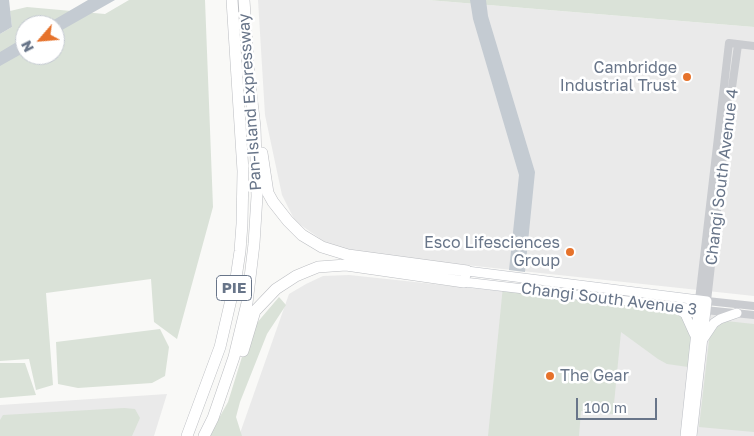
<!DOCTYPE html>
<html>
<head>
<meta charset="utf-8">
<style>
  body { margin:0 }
  #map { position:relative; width:754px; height:436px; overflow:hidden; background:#f9f9f7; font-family:"Golos Text",sans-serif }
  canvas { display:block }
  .north { position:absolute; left:15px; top:15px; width:50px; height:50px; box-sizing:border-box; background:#fff; border:1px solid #c3c8d0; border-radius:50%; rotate:243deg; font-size:14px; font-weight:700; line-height:20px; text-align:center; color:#687589 }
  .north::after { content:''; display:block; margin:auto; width:18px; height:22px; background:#e6722b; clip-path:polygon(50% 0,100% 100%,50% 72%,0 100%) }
  .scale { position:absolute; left:576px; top:398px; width:81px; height:22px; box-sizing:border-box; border:2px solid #687589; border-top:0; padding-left:6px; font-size:15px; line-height:18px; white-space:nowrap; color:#687589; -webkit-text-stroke:4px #fff; paint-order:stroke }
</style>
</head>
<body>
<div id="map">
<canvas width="754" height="436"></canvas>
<div class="north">N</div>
<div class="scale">100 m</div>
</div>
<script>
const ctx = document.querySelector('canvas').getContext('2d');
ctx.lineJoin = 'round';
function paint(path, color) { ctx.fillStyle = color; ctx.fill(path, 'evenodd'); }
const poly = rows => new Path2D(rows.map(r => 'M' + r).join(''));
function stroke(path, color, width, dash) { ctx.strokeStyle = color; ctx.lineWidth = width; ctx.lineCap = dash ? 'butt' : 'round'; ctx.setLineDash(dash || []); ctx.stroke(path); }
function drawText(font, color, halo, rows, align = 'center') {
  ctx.font = font + ' "Golos Text",sans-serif'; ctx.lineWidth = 5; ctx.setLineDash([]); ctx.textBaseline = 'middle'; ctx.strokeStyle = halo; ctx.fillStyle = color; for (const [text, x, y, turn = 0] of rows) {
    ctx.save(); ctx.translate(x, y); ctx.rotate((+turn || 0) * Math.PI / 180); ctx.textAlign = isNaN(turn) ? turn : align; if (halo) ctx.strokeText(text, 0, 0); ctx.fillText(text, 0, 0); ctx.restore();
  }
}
const built = poly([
  [258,0,428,0,754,27,754,296,345,252,325,242,295,221,282,195,265,115],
  [349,275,754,318,754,436,239,436,289,294,306,284,323,276],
  [167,394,154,436,0,436,0,405]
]);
const green = poly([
  [129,0,205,0,213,207,177,339,154,322,151,279,46,293,53,385,36,390,29,359,0,361,0,34,12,27,10,11,27,7,105,14],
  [25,25,55,25,55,55,25,55],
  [428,0,754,0,754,27],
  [503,286,679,309,695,337,688,367,667,364,658,359,621,332,613,414,581,411,579,436,488,436],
  [279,297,286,305,267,334,240,402,236,417,242,436,209,436,228,402,250,331],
  [726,321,754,324,754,432,699,427,710,332],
  [160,329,169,347,165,376,152,383,78,388,58,384,56,342],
  [0,363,25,363,36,395,0,398],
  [124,408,135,409,140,418,132,436,0,436,0,420,3,415]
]);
const water = poly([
  [0,0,9,0,12,27,0,34],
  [88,0,115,0,55,34,55,25,45,25],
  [470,0,486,0,488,16,535,172,525,272,509,270,519,175,473,19],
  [25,37,25,52,0,66,0,52]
]);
const tertiary = poly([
  [738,45,726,130,707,301,754,306],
  [699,300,729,43,754,46],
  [705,310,754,315]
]);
const secondary = poly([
  [675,307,685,314,694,334],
  [704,338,714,323,720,319,737,313],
  [685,436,699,303],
  [692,436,707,301,467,271,464,282,705,310]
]);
const motorway = poly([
  [262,153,268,193,273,202,288,221,302,235,322,247,348,255,467,271],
  [243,351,255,311,276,289,296,276,308,271,318,267,346,265,464,282],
  [187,436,220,347,236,278,240,251,242,224,243,171,232,0],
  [204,436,213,418,234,357,247,303,254,244,257,196,255,127,249,77,244,0]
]);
const markers = [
  [687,77,5,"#e6722b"],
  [570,252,5,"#e6722b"],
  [550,376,5,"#e6722b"]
];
const shields = [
  [234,288,35]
];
const shieldNames = [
  ["PIE",234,288]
];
const poiNames = [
  ["Cambridge",677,68],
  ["Industrial Trust",677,86],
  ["Esco Lifesciences",560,243],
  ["Group",560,261],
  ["The Gear",560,376,"left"]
];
const streetNames = [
  ["Pan-Island Expressway",250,102,-94],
  ["Changi South Avenue 4",722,177,-83],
  ["Changi South Avenue 3",609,299,7]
];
paint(built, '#eaeaea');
paint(green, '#dae2d8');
paint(water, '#c4cbd2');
stroke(secondary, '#bcbfc5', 10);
stroke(motorway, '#bcbec2', 12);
stroke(tertiary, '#caccd0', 8);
stroke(secondary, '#fff', 9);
stroke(motorway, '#fff', 11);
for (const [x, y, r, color] of markers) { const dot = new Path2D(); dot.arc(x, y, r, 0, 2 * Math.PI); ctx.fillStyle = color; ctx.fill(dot); stroke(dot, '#fff', 2); }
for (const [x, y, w] of shields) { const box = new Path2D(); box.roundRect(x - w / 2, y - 12.5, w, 25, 4); ctx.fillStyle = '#fff'; ctx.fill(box); stroke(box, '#687589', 1); }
drawText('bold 15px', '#687589', null, shieldNames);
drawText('16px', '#687589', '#fff', poiNames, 'right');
drawText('16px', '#687589', '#fff', streetNames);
</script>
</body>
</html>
